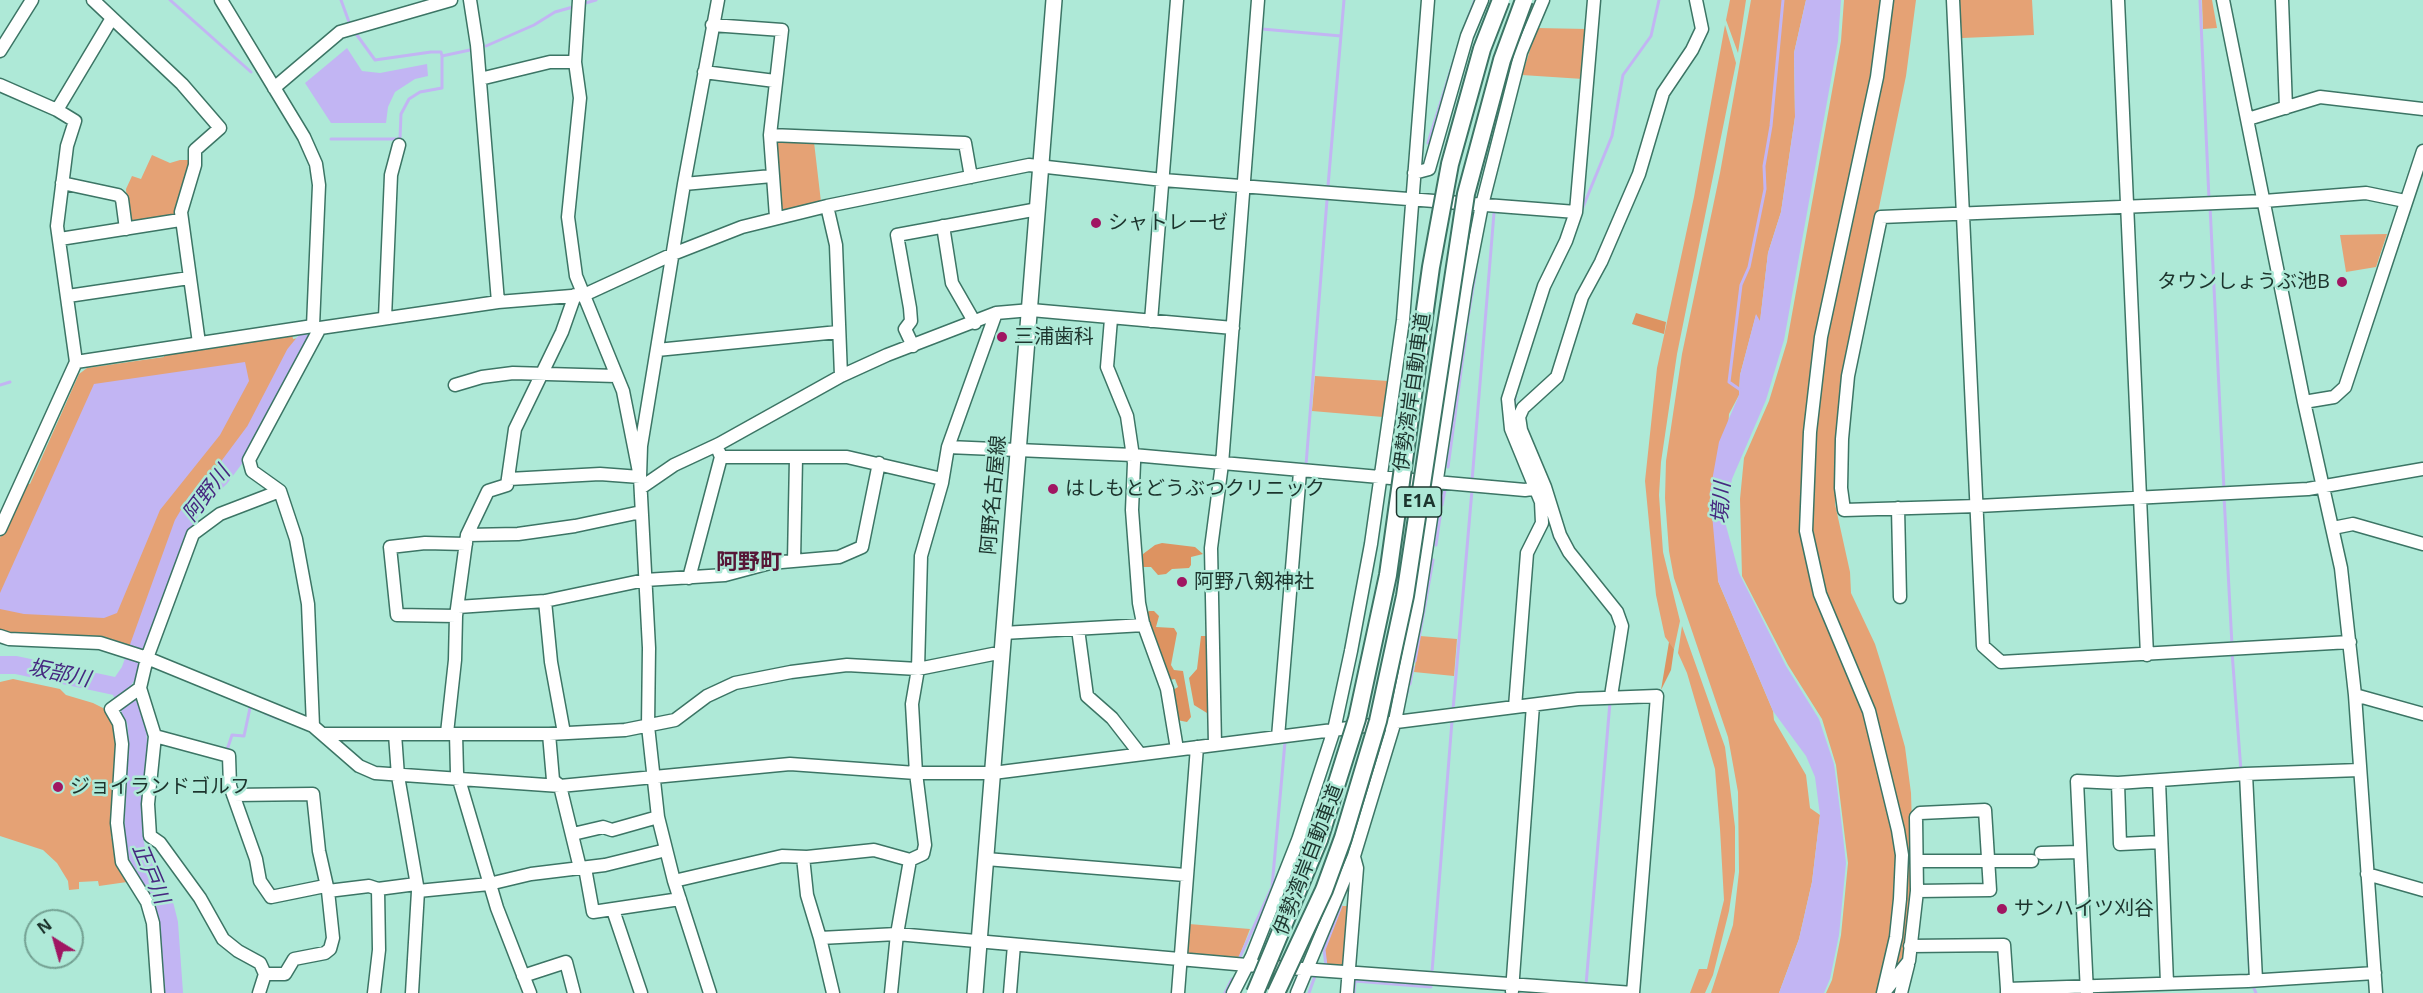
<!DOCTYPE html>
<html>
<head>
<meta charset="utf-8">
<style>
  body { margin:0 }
  #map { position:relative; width:2423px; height:993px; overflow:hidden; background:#aee9d7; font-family:"Open Sans",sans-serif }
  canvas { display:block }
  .north { position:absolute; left:24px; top:909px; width:60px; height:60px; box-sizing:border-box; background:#aee9d7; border:2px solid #74a193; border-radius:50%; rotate:323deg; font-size:16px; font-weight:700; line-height:24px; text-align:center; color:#1c342d }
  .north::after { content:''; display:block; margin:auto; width:21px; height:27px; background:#a01662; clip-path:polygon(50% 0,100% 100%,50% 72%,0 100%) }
</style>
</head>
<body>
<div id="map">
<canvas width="2423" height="993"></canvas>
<div class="north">N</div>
</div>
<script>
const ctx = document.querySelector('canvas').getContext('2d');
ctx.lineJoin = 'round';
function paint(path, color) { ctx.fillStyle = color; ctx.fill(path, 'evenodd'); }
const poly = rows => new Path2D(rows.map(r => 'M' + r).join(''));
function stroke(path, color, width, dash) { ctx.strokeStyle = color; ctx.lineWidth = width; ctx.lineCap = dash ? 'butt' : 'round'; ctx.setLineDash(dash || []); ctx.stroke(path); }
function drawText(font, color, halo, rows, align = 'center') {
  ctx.font = font + ' "Open Sans","Noto Sans JP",sans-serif'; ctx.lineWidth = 5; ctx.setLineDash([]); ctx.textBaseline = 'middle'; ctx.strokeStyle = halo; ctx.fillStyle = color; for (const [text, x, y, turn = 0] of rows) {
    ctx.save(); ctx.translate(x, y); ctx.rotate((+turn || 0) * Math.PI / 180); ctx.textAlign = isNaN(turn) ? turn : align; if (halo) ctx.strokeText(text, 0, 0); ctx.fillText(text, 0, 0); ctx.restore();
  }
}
const green = poly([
  [1730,0,1746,0,1738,53,1726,20],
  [1751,0,1806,0,1794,53,1795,117,1781,212,1768,253,1760,322,1756,315,1740,375,1739,395,1729,414,1718,581,1773,711,1774,720,1806,775,1810,808,1820,815,1812,882,1799,939,1779,993,1711,993,1733,925,1739,872,1738,792,1728,737,1674,578,1669,551,1665,498,1666,461,1682,354,1720,173],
  [1844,0,1916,0,1906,76,1866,271,1841,415,1835,504,1850,572,1851,593,1875,644,1885,676,1905,747,1911,793,1914,891,1905,953,1878,993,1826,993,1832,980,1841,935,1848,863,1836,765,1822,719,1788,665,1742,576,1740,499,1744,458,1769,401,1787,342,1841,41],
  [1959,0,2032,0,2034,35,1962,38],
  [2202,0,2212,0,2217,28,2203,29],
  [1725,25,1736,63,1677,354,1661,462,1659,495,1663,552,1680,621,1674,649,1665,637,1656,595,1645,481,1657,368,1694,197],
  [1537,28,1587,29,1583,79,1522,75],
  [777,140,814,142,821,202,784,210,780,207,773,143],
  [152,155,170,163,180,160,192,160,191,170,175,215,133,225,128,221,126,189,132,176,141,179],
  [2387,234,2376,267,2346,272,2340,235],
  [292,333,293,339,298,338,249,433,186,509,175,529,132,646,102,636,17,634,0,629,0,538,24,483,30,484,79,374,87,368,164,357,164,352],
  [1315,376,1388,381,1383,417,1312,411],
  [1682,626,1725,747,1735,827,1735,871,1729,911,1713,975,1705,993,1690,993,1699,969,1707,969,1724,900,1720,829,1715,769,1687,673,1678,653],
  [1420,636,1457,639,1454,676,1414,672],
  [13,679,60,689,66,695,93,703,103,708,114,721,118,741,114,832,111,837,127,882,99,886,98,881,79,882,79,889,69,890,68,881,57,863,43,850,0,836,0,682],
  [1342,906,1351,906,1346,965,1342,968,1327,967,1325,950],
  [1189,924,1250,929,1239,957,1186,953]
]);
const forest = poly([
  [1636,313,1666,322,1664,334,1632,324],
  [1162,543,1195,547,1203,554,1191,557,1191,565,1189,568,1172,569,1166,574,1158,575,1151,567,1143,567,1143,554,1155,545],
  [1149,611,1154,611,1159,616,1156,627,1174,628,1177,633,1171,665,1174,670,1183,671,1191,717,1187,722,1177,720,1173,690,1178,687,1175,679,1169,680,1146,614],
  [1201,636,1207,636,1210,712,1207,713,1194,705,1189,678,1197,669],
  [1669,642,1674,649,1671,670,1661,690]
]);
const water = poly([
  [1806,0,1841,0,1838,41,1784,340,1766,400,1732,479,1725,522,1739,573,1786,666,1819,719,1834,764,1840,810,1846,863,1839,935,1830,979,1824,993,1779,993,1799,939,1812,882,1820,815,1815,777,1806,756,1773,711,1718,581,1710,492,1719,442,1739,395,1740,375,1756,314,1760,321,1768,253,1781,212,1795,117,1794,53],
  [347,48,362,71,380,73,427,64,428,76,415,79,395,92,388,107,386,123,331,123,305,83],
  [245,362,249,381,220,435,160,510,117,613,104,618,24,614,0,609,0,593,94,384]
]);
const stream = poly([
  [170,0,251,72],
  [341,0,349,22],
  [2200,0,2209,199],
  [582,4,596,0],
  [1465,26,1475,0],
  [1262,29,1341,36],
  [354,31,375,60,431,52,441,52,442,56],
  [486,46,534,25,555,12,573,7],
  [331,139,400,139,401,114,409,99,420,92,442,88,442,56,470,50],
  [1428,143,1459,44],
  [1328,186,1344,0],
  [2210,206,2224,490],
  [1581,212,1612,136,1623,75,1651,36,1659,0],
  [1467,324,1476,269],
  [0,385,10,382],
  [1742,391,1729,382,1741,285,1749,267,1765,189,1764,166,1771,126,1783,0],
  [1514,405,1516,391],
  [1306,465,1327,200],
  [1448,467,1466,334],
  [1472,481,1494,213],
  [2224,496,2232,645],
  [1442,505,1445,490],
  [1554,536,1559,547],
  [1436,545,1440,517],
  [2232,652,2241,771],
  [1415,661,1433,560],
  [1410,684,1413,667],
  [1406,696,1408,689],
  [1453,710,1472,490],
  [265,713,277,718],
  [138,735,147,734],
  [227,750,232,735,244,736,250,708],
  [2244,850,2250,978],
  [1239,959,1272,887,1285,742],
  [1326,966,1324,950,1341,906],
  [1432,972,1452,721],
  [2252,984,2256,993],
  [1586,985,1610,702],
  [1225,993,1232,979],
  [1309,993,1315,976],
  [1354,993,1355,981,1431,987,1431,982]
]);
const river = poly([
  [0,665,16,665,119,687],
  [119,687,130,671,183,524,196,502,220,478,255,431,295,354,304,343],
  [119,687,136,721,138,741,133,832,137,854,165,907,169,923,174,993]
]);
const minor = poly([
  [93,0,182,84,220,128,195,150,195,165,181,212,199,343],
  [221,0,304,137,316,164,319,185,313,326],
  [470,0,477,45,498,302],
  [1953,0,1983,646,2001,662,2350,642],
  [2118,0,2147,655],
  [2223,0,2304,402,2341,568,2355,695,2376,993],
  [2282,0,2286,108],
  [712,25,782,30,770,135,776,217],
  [0,51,32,0],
  [704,72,775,81],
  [480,79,550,62,575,62],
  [0,85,57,110,112,18],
  [274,88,340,32,451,0],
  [57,110,75,121,67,146,57,226,76,362],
  [2248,119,2320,97,2423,109],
  [770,135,965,143,971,177],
  [1414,173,1429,169,1467,36,1482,0],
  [62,183,118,195,122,199,126,229],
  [684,184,772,176],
  [2405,201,2366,193,2264,201,1881,217,1848,376,1842,439,1841,488,1844,510,1978,506,2308,489,2423,469],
  [827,206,836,245,841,376],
  [943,226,952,283,975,323],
  [60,239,180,220],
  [68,296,189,278],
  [385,318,391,175,399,145],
  [1111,319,1107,367,1127,416,1134,463,1132,510,1139,603,1143,623,1167,689,1177,749],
  [1151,321,1177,0],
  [913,346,905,329,911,321,910,308,897,235,1038,209],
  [657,350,838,332],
  [455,385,482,377,513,373,616,376],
  [2304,402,2334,397,2345,387,2423,151],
  [948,447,1133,455,1525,490,1545,487,1521,430,1519,417,1523,408,1557,377,1582,297,1601,262,1639,174,1663,93,1692,50,1702,29,1696,0],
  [721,457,847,457,942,479],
  [509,479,600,474,640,477,623,391,576,276,568,217,580,98,575,62,579,0],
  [642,487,674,465,719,444,841,376,887,355,996,313,1031,310,1233,328],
  [1545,487,1560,535,1569,552,1617,612,1622,626,1611,696],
  [1898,508,1900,597],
  [2333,528,2353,524,2423,544],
  [0,529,76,362,313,326,320,328,498,302,584,295,673,254,742,227,827,206,1029,165,1163,180,1576,212],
  [467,535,518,534,575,526,641,512],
  [794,561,796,458],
  [689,578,721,457,719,452],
  [545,601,551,662,564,733],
  [458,607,545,601,645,580,725,575,770,563,839,557,862,547,879,463],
  [456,616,397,615,390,547,425,543,466,544],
  [1078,629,1087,696,1112,718,1140,754],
  [1003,633,1144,625],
  [0,636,9,639,100,643,147,658,313,726,359,766,375,773,560,786,790,764,916,773,993,773,1578,699,1657,696,1633,993,1247,965,897,934,820,938,833,993],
  [140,688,111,709,119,723,122,744,117,823,122,862,147,902,153,923,158,993],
  [2355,695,2423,714],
  [1515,707,1527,553,1542,523,1541,502,1511,429,1508,399,1544,286,1566,241,1576,212,1594,0],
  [313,726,308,604,296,539,280,491,252,471,249,460,320,328],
  [447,733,455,660,456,616,467,535,488,491,507,485,515,429,562,332,575,295],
  [325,734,549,734,625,730,675,720,707,696,735,683,791,672,847,665,918,669,993,654,1002,655],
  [395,734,398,776,418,891,412,993],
  [456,734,457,773,497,908,530,993],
  [549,734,553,780,560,786,580,868],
  [155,736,229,756,230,786,256,859,260,881,271,897,325,886],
  [1278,737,1300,472],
  [1215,745,1211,548,1222,464,1258,0],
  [2246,774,2256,980],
  [2159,781,2167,983],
  [2118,783,2120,844,2161,842],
  [233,795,313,794,319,851,328,891,333,938,330,949,325,953,294,959,285,974,265,974],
  [573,834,603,827,612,830,658,817],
  [2041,853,2080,852],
  [803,857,807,895,820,938],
  [986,859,1185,875],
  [1917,861,2032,861],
  [585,868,593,912,680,899],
  [2367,874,2423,890],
  [674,881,782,856,807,857,874,850,910,860,923,854,925,845,916,773,912,704,918,669,921,556,942,483,948,447,996,313],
  [328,891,369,886,378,889,416,884],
  [418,891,489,884,531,874,605,865,666,850],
  [613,910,641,993],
  [1910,946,2004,945,2007,989],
  [523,976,566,962,574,993],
  [1886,990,1909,961,1917,891,1916,817,1920,813,1985,810,1990,890,1917,891],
  [1512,991,1533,705],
  [259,993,265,974,260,963,238,951,223,939,200,898,160,843,150,836,148,804,155,736,140,688,147,658,193,534,220,514,280,491],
  [374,993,379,950,378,889],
  [710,993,674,881,658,817,648,726,649,648,640,477,641,446,684,184,718,0],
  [891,993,897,934,910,860],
  [1010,993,1014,945],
  [1178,993,1197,747],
  [1233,993,1252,956,1298,840,1334,730,1351,651,1371,544,1403,320,1428,0],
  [1297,993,1354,856,1395,721,1417,611,1466,287,1482,205,1521,52,1543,0],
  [1347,993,1357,868,1354,857],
  [1883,993,1896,937,1900,899,1902,855,1898,830,1869,711,1820,594,1806,531,1810,432,1821,337,1877,77,1887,0],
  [1901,993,1908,965],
  [2007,993,2007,989,2248,981,2375,973],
  [2087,993,2077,781,2118,783,2245,774,2360,770]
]);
const major = poly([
  [975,993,1054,0]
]);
const highwayBridge = poly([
  [1255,993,1319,840,1357,719,1388,575,1431,267,1450,164,1482,49,1501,0],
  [1276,993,1324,890,1343,838,1378,721,1405,596,1466,194,1502,60,1524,0]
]);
const markers = [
  [1096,223,6,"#a01662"],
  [2342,282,6,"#a01662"],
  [1002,337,6,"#a01662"],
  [1053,489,6,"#a01662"],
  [1182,582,6,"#a01662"],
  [58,787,6,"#a01662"],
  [2002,909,6,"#a01662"]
];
const shields = [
  [1419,502,45]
];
const shieldNames = [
  ["E1A",1419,502]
];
const poiNames = [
  ["シャトレーゼ",1108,223],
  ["タウンしょうぶ池B",2330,282,"right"],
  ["三浦歯科",1014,337],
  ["はしもとどうぶつクリニック",1065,489],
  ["阿野八剱神社",1194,582],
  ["ジョイランドゴルフ",70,787],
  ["サンハイツ刈谷",2014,909]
];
const streetNames = [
  ["伊勢湾岸自動車道",1413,392,-82],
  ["阿野名古屋線",994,495,-85],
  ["伊勢湾岸自動車道",1309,860,-69]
];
const waterNames = [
  ["阿野川",207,494,-53],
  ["境川",1722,503,-86],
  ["坂部川",59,674,12],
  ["正戸川",150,874,67]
];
const quarterNames = [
  ["阿野町",749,563]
];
paint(green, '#e5a275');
paint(forest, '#dd9361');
paint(water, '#c2b5f3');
stroke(stream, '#c2b5f3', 3);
stroke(river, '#c2b5f3', 18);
stroke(minor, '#3c7565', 15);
stroke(major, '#3c7565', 18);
stroke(minor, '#fff', 12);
stroke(major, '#fff', 15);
stroke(highwayBridge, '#3c7565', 20, []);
stroke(highwayBridge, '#fff', 16);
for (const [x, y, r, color] of markers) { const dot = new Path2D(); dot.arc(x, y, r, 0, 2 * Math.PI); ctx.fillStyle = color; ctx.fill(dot); stroke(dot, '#aee9d7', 2); }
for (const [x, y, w] of shields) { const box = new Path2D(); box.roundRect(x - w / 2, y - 15, w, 30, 4.5); ctx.fillStyle = '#aee9d7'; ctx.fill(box); stroke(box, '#1c342d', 1.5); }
drawText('bold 18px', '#1c342d', null, shieldNames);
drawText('20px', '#1c342d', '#aee9d7', poiNames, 'left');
drawText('20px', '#1c342d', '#aee9d7', streetNames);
drawText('italic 21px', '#462880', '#aee9d7', waterNames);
drawText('bold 22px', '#561636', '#aee9d7', quarterNames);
</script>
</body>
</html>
